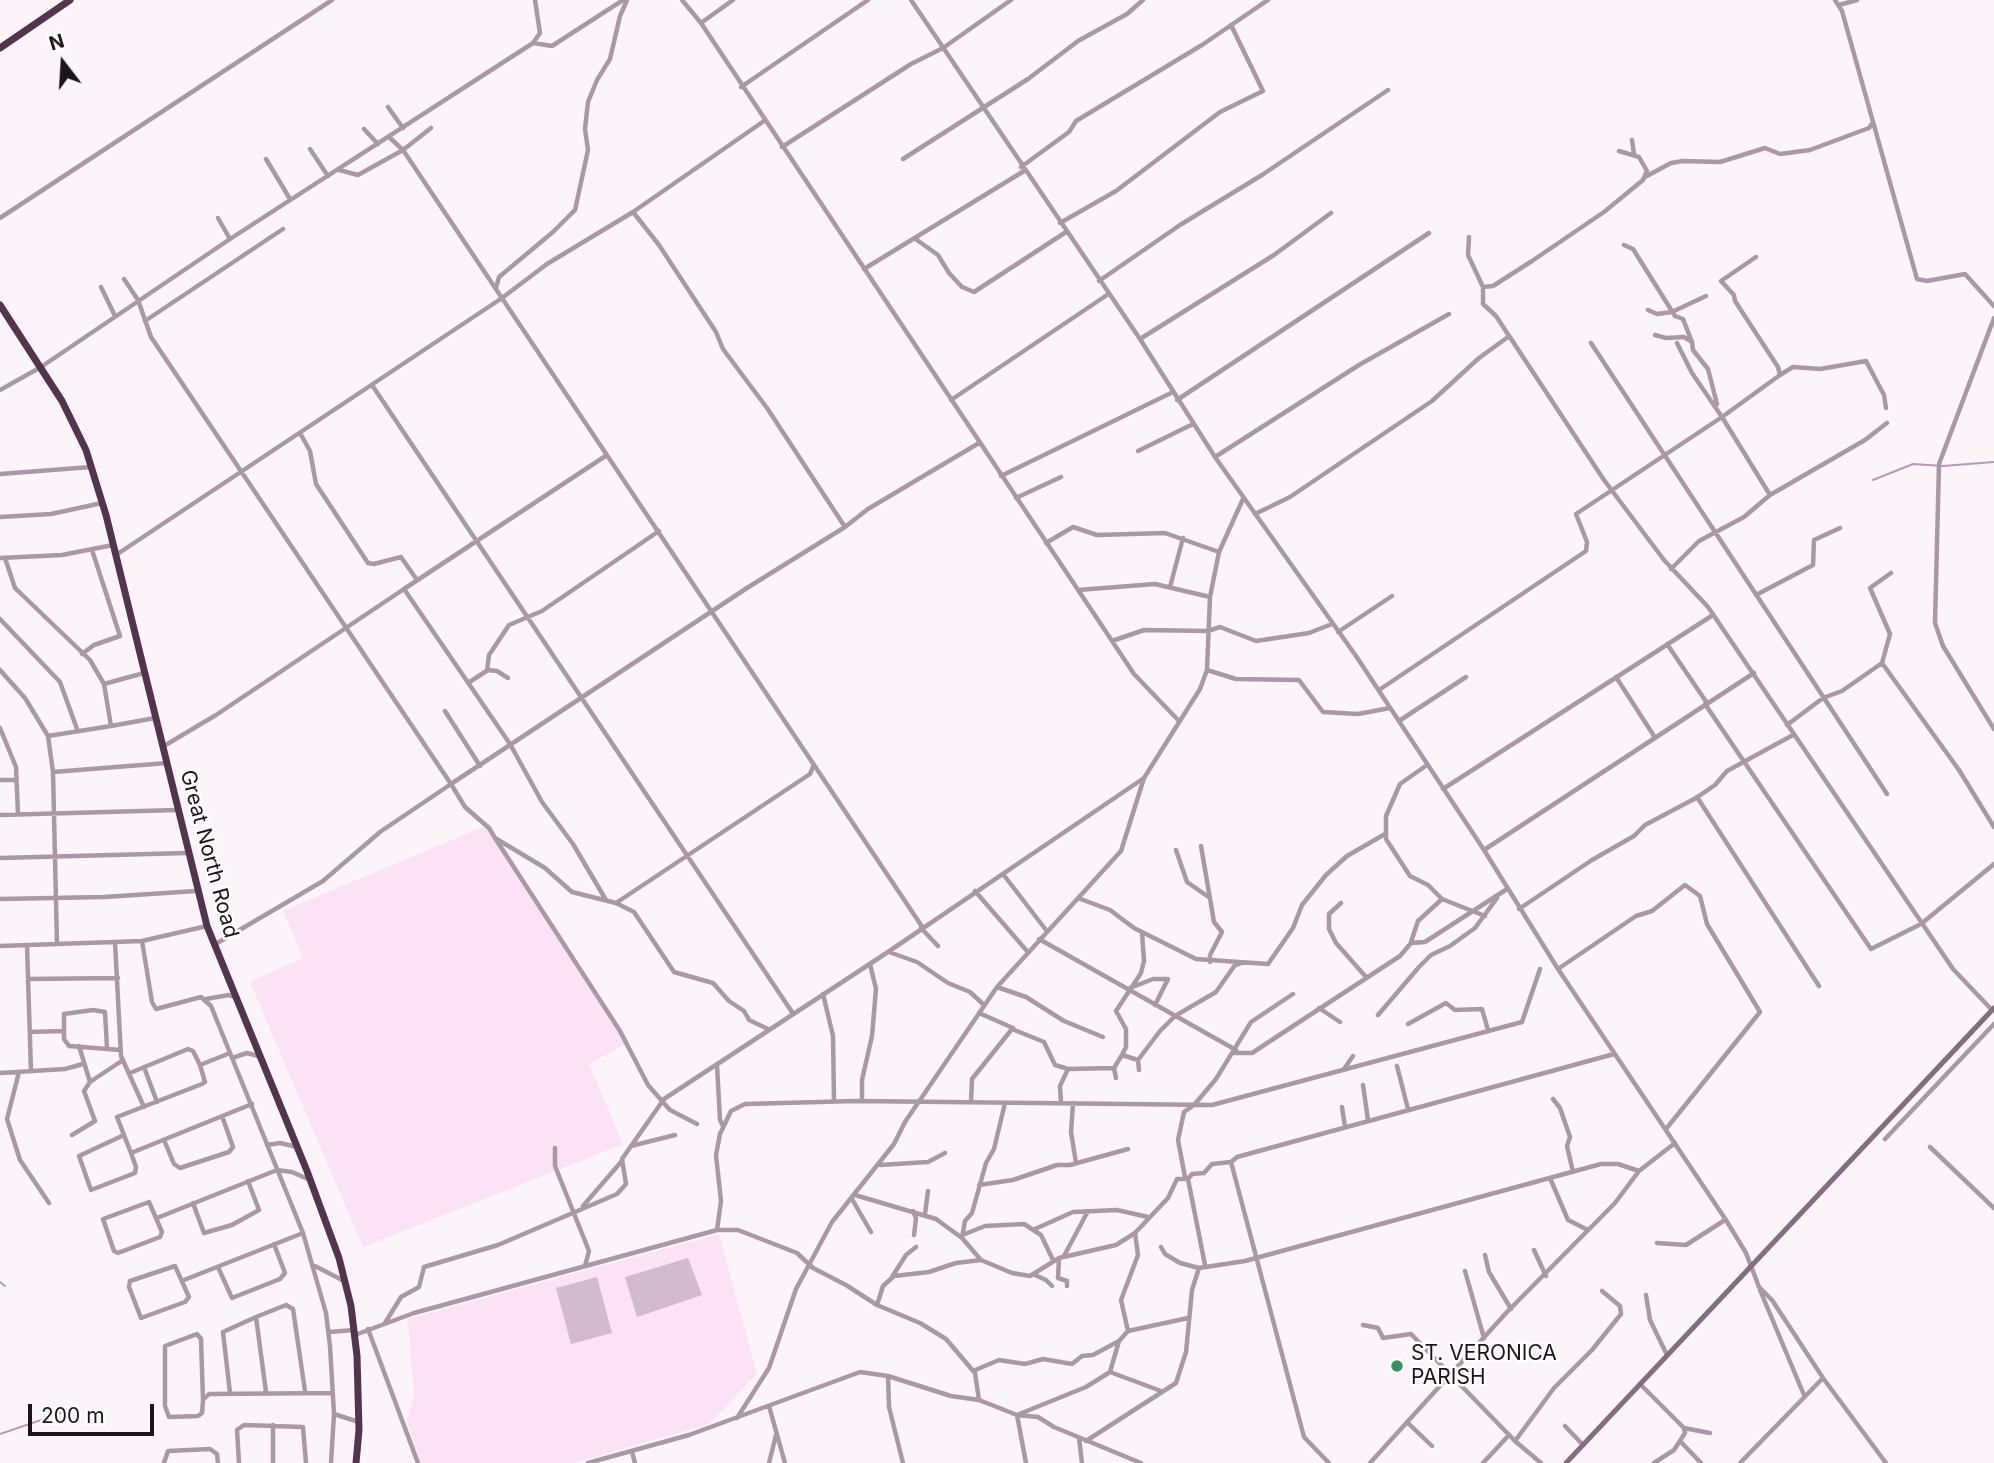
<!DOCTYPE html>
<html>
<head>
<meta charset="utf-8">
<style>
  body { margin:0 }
  #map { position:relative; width:1994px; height:1463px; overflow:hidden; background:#fbf4f9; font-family:Inter,sans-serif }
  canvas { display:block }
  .north { position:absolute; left:28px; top:28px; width:70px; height:70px; -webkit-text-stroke:5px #fff; paint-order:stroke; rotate:343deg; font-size:19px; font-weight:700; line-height:28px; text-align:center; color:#1e121b }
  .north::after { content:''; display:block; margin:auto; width:24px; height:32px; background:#1e121b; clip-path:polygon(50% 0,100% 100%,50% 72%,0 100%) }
  .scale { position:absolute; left:28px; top:1404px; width:126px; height:32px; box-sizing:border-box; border:4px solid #1e121b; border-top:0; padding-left:9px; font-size:21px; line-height:24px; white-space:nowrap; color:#1e121b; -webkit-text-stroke:5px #fff; paint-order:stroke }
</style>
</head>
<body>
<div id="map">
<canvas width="1994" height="1463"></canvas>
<div class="north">N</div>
<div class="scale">200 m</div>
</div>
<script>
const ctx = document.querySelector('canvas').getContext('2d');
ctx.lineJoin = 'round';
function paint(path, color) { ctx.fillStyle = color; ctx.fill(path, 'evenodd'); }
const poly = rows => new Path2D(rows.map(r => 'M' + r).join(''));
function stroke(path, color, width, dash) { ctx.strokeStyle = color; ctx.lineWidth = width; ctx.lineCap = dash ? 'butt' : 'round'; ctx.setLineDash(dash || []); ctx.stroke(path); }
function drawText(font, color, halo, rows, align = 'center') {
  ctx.font = font + ' Inter,sans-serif'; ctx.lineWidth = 5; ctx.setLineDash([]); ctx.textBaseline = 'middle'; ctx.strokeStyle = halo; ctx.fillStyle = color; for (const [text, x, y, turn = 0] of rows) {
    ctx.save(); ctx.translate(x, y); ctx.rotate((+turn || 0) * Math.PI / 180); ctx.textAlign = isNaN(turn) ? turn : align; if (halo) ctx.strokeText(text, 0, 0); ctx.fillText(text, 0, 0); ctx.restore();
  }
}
const built = poly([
  [485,826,626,1044,589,1064,623,1144,363,1247,250,982,303,958,283,911],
  [719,1234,757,1374,709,1424,572,1463,420,1463,407,1420,414,1396,408,1319]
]);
const green = poly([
  [688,1258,702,1295,637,1317,625,1277],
  [597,1277,612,1333,571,1344,556,1288]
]);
const stream = poly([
  [1873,480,1913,464,1943,466,1994,462],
  [0,1282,5,1286],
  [0,1434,76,1408]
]);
const street = poly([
  [682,0,701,23,1134,674,1179,721],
  [911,0,1140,339,1215,457,1356,656,1484,850,1558,969,1726,1220,1746,1253,1759,1287,1772,1300,1823,1378,1886,1463],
  [1835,0,1842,11,1917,279,1927,281,1965,274,1994,306],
  [1839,5,1857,0],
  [701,23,733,0],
  [533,43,552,46,623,0],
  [741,87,868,0],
  [388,107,403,128],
  [364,129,378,144],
  [389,137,403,150,923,928],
  [1632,140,1634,154],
  [782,147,911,64,943,48,1011,0],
  [310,149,328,176],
  [266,159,290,199],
  [903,159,1028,79,1078,41,1127,14,1143,0],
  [1021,167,1069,132,1076,121,1202,45,1268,0],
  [339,170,358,175,403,150,431,128],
  [1645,177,1671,163,1683,161,1720,162,1765,148,1780,154,1810,150,1869,128,1873,122],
  [633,212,659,245,716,332,723,349,767,408,845,527],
  [0,218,332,0],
  [218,218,230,239],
  [1060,223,1116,191,1220,112,1263,91,1231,25],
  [1469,237,1468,255,1483,287,1483,304,1496,316,1604,480,1664,560,1708,607,1953,969,1992,1010],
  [917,240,938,255,949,273,962,287,974,292,1066,232],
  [1624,245,1633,249,1675,316,1683,319,1692,342],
  [1756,257,1721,281,1734,295,1735,301,1778,367,1780,375,1722,417,1770,495,1865,440,1887,423],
  [864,269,1024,171],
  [124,279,138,300,151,337,451,784,380,832,323,881,214,945],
  [1099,281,1180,225,1262,175,1388,90],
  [101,287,115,316],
  [1483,287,1493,286,1532,261,1604,212,1643,180,1647,171,1639,157,1619,151],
  [496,288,499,277,553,232,575,210,588,150,585,129,588,102,597,80,610,59,620,16,627,0],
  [1648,310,1657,314,1672,312,1706,296],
  [1994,318,1939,464,1935,623,1943,646,1994,729],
  [145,321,283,229],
  [1655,335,1666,338,1684,337,1692,342,1693,350,1708,369,1717,404],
  [1140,339,1274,255,1331,213],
  [1591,343,1887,794],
  [1780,375,1793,367,1820,369,1866,361,1884,395,1886,408],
  [372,385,792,1012],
  [0,390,41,367,230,239,533,43,540,33,535,0],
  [951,400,1107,295],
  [1177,400,1429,233],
  [300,433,310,451,316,484,368,563,374,564,401,557,417,580],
  [1138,451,1193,424],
  [1215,457,1359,365,1449,314],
  [0,474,91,467],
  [1001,476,1173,392],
  [1016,498,1061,477],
  [1255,514,1290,497,1432,401,1479,358,1508,337],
  [0,517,51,514,102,503],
  [1046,543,1073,527,1097,535,1165,533,1219,552],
  [116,555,502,298,547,264,633,212,764,121],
  [0,558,62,555,113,545],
  [5,558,15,588,90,660,104,684,111,726,48,736],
  [1671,569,1699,541,1744,517,1770,495],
  [1170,587,1183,538],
  [404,589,607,455],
  [1078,590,1155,584,1210,597],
  [1756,595,1813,565,1814,540,1840,528],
  [0,619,60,682,77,729],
  [1338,632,1392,596],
  [1112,641,1144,630,1208,631,1220,627,1256,641,1309,633,1332,624],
  [1667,644,1707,703],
  [82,654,94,645,120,636,92,550],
  [1882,663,1959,770,1994,827],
  [0,670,25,698,48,736,53,772,57,944],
  [1207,670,1236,679,1299,680,1323,712,1358,714,1390,708],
  [487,671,489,655,509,625,542,611,659,531],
  [1616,677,1654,736],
  [468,683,488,670,497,671,508,678],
  [104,684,144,673],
  [1379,690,1586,551,1587,542,1576,514,1722,417,1692,373,1677,343],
  [1705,704,1871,949,1921,924,1994,864],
  [445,711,480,766],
  [1399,721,1466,677],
  [1787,725,1823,698,1842,691,1882,663,1890,634,1870,588,1891,573],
  [111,726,155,718],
  [0,728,16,767,18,814],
  [164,746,216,715,404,589,510,744,542,802,573,844,606,900],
  [1427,765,1400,784,1386,816,1386,839,1410,876,1428,885,1442,899,1485,916],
  [53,772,167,763],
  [0,780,16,780],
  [1443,789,1713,615],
  [1697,797,1819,986],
  [0,815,177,810],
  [495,838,620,1031,648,1085,670,1110,697,1124],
  [1201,846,1214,922,1222,932,1210,955,1210,962],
  [1176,850,1187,882,1210,898],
  [1484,850,1754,673],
  [0,858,187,853],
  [1003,874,1046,930],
  [975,891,1027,951],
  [1078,898,1110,910,1134,928,1196,959,1268,964,1293,928,1302,905,1326,875,1347,856,1385,834],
  [0,899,104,897,196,891],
  [616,903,810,774,813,767],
  [1341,903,1329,914,1329,929,1336,943,1366,977],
  [1519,909,1592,860,1634,836,1645,825,1696,798,1715,785,1727,771,1793,735],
  [921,928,938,946],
  [1039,939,1236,1050],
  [142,941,152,1002,156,1009,201,997,211,1006,303,1233,326,1313,330,1346,334,1414,331,1463],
  [115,942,121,1056,144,1107],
  [1411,942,1418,921,1442,899],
  [0,946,142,941,207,926],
  [27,946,31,1071],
  [889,952,917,962,948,983,970,992,984,1005],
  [1558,969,1636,916,1652,911,1685,885,1700,896,1707,924,1760,1012,1666,1129],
  [28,979,118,978],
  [997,987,1026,997,1064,1021,1103,1037],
  [1130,988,1153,979,1168,979,1155,1005],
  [823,994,833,1036,834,1101],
  [206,999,229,995,236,998],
  [1319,1008,1340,1022],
  [979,1013,1013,1028],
  [1378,1015,1419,967,1431,955,1450,946,1475,928,1497,898],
  [1408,1024,1446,1003,1455,1010,1482,1009,1488,1030],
  [768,1029,749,1020,744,1011,729,1001,713,983,674,972,634,912,616,903,572,892,545,868,495,838,489,828,465,807,451,784,747,588,845,527,868,509,979,443],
  [30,1032,63,1031],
  [107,1048,105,1012,93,1010,64,1014,64,1039,69,1046,120,1050],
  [1235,1053,1252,1053,1400,956,1411,943,1425,942,1507,889],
  [232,1058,247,1053,258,1056],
  [1138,1060,1122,1055,1126,1047,1126,1029,1116,1011,1141,973,1144,961,1142,933],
  [717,1065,720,1120,723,1126],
  [1397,1066,1408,1109],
  [144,1067,157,1102],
  [1114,1068,1116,1078],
  [1068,1069,1114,1068,1122,1055],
  [1344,1069,1353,1056],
  [1139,1070,1138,1060,1160,1031,1175,1016,1216,992,1235,965,1241,963],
  [19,1072,7,1119,20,1160,49,1203],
  [0,1073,65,1069,83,1064],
  [130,1073,188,1049,193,1051,200,1065,230,1053],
  [90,1082,123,1060],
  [1363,1085,1368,1120],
  [1553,1099,1560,1108,1570,1137,1567,1146,1573,1172],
  [862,1101,862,1080,872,1036,876,989,870,964],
  [971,1102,972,1079,1012,1029,1044,1042,1055,1065,1068,1069,1060,1086,1061,1103],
  [1073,1103,1071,1132,1076,1163],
  [1342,1107,1345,1127],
  [72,1135,95,1121,84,1091,90,1082,79,1046],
  [124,1135,79,1156,91,1190,135,1173,136,1167,131,1153,252,1104],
  [1885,1139,1994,1024],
  [164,1140,174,1164,180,1168,229,1152,233,1147,222,1116],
  [267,1145,280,1143,297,1147],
  [631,1146,675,1135],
  [1930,1147,1994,1208],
  [555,1148,555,1166,589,1251,585,1266],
  [131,1153,117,1117,202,1084,205,1082,200,1065],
  [880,1165,928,1162,945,1153],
  [1185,1177,1178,1140,1184,1112,1194,1105,1216,1079,1251,1022,1293,994],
  [1550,1178,1568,1220,1588,1230],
  [1188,1179,1205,1265],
  [979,1185,1013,1180,1057,1165,1070,1165,1128,1149],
  [855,1195,936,1219,962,1238,981,1260],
  [852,1199,871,1232],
  [149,1202,162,1232,160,1237,118,1253,114,1251,103,1219,149,1202],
  [193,1203,204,1233,232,1225,259,1210,248,1181],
  [583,1206,621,1162],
  [913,1211,916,1218,914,1235],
  [925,1214,928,1191],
  [157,1218,277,1170,292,1172,310,1180],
  [1035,1229,1073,1212,1117,1210,1148,1217],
  [717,1230,738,1230,797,1253,813,1268,846,1285,877,1305,920,1323,946,1339,975,1373,979,1400],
  [965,1234,985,1226,1024,1224,1041,1235,1053,1260],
  [962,1238,965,1221,972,1213,986,1163,994,1149,1005,1103],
  [1657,1243,1686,1245,1725,1220],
  [1161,1247,1165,1254,1180,1263,1199,1268],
  [1534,1250,1546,1276],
  [1485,1255,1489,1272,1511,1309],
  [1064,1256,1088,1211],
  [1059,1258,1058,1278,1067,1281,1067,1286],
  [175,1266,189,1297,185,1302,141,1318,129,1287,130,1281,175,1266],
  [315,1266,344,1281],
  [218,1267,232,1298,280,1279,285,1273,274,1244],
  [1465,1271,1484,1338],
  [1033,1274,1046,1280,1052,1286],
  [892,1277,906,1255,916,1247],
  [184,1280,303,1233],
  [1760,1290,1804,1395],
  [1646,1295,1650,1320,1667,1355],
  [877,1305,883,1286,894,1276,929,1272,956,1263,981,1260,1012,1273,1030,1276,1059,1258,1116,1245,1135,1233,1168,1198,1177,1179,1188,1179,1192,1174,1204,1173,1212,1164,1231,1162],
  [385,1323,401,1297,419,1287,424,1267,498,1245,617,1194,626,1184,622,1159,664,1099,888,952,1144,778],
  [1363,1325,1378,1328,1383,1338,1411,1334,1515,1441,1541,1463],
  [368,1329,418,1463],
  [1128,1331,1121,1300,1138,1255,1135,1233],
  [329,1332,354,1330],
  [355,1335,414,1313,717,1230,721,1201,716,1155,720,1134,731,1111,745,1104,856,1101,1212,1105,1522,1022,1540,969],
  [973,1371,999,1360,1025,1364,1043,1359,1072,1364,1082,1356,1093,1355,1119,1341],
  [1110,1372,1119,1341,1128,1331,1188,1318],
  [888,1376,889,1407,903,1463],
  [1640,1384,1684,1428,1685,1433,1674,1450,1654,1463],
  [266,1392,256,1317,286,1305,293,1309,305,1391],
  [230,1393,223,1332,256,1317],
  [203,1400,201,1339,197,1334,165,1346,165,1406,169,1417,198,1416,202,1413,203,1400,209,1394,333,1393],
  [769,1406,785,1463],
  [334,1414,359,1422],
  [737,1418,769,1368,796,1289,832,1222,894,1144,905,1122,997,987,1121,851,1144,778,1200,689,1207,670,1210,597,1219,552,1243,499],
  [1408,1423,1432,1446],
  [273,1425,273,1463],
  [1565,1426,1583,1445],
  [1684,1428,1710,1433],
  [1079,1438,1082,1463],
  [1086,1441,1176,1383,1186,1352,1192,1290,1199,1268,1245,1261,1601,1164,1618,1164,1639,1171],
  [1515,1441,1554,1388,1592,1350,1621,1314,1620,1306,1602,1291],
  [1680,1441,1701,1463],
  [632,1452,635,1463],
  [164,1463,168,1451,210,1449,217,1454,218,1463],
  [239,1463,237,1430,244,1425,303,1427,306,1463],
  [588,1463,689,1435,860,1372,888,1376,951,1396,979,1400,1017,1415,1038,1417,1054,1427,1141,1463],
  [769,1463,776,1435],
  [1026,1463,1017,1415,1086,1387,1110,1372,1161,1391],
  [1329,1463,1304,1437,1231,1162,1237,1157,1614,1054],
  [1370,1463,1507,1312,1615,1203,1639,1171,1675,1143],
  [1483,1463,1509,1435],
  [1740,1463,1823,1378]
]);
const secondary = poly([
  [1566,1463,1994,1008]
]);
const highway = poly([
  [0,48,70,0],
  [0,305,62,401,86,450,106,515,207,926,307,1171,339,1258,351,1306,357,1356,359,1430,356,1463]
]);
const markers = [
  [1397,1366,7,"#3b9063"]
];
const streetNames = [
  ["Great North Road",209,854,75]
];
const poiNames = [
  ["ST. VERONICA",1411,1354],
  ["PARISH",1411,1378]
];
paint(built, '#fbe2f5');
paint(green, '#d2bbcd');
stroke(stream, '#bc98b3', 2);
stroke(street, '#aa99a5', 4.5);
stroke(secondary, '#846d7e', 5);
stroke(highway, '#52344c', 7);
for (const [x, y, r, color] of markers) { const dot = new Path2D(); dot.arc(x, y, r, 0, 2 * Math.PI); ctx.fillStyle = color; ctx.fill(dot); stroke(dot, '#fff', 2.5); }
drawText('21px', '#1e121b', '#fff', streetNames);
drawText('21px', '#1e121b', '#fff', poiNames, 'left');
</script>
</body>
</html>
